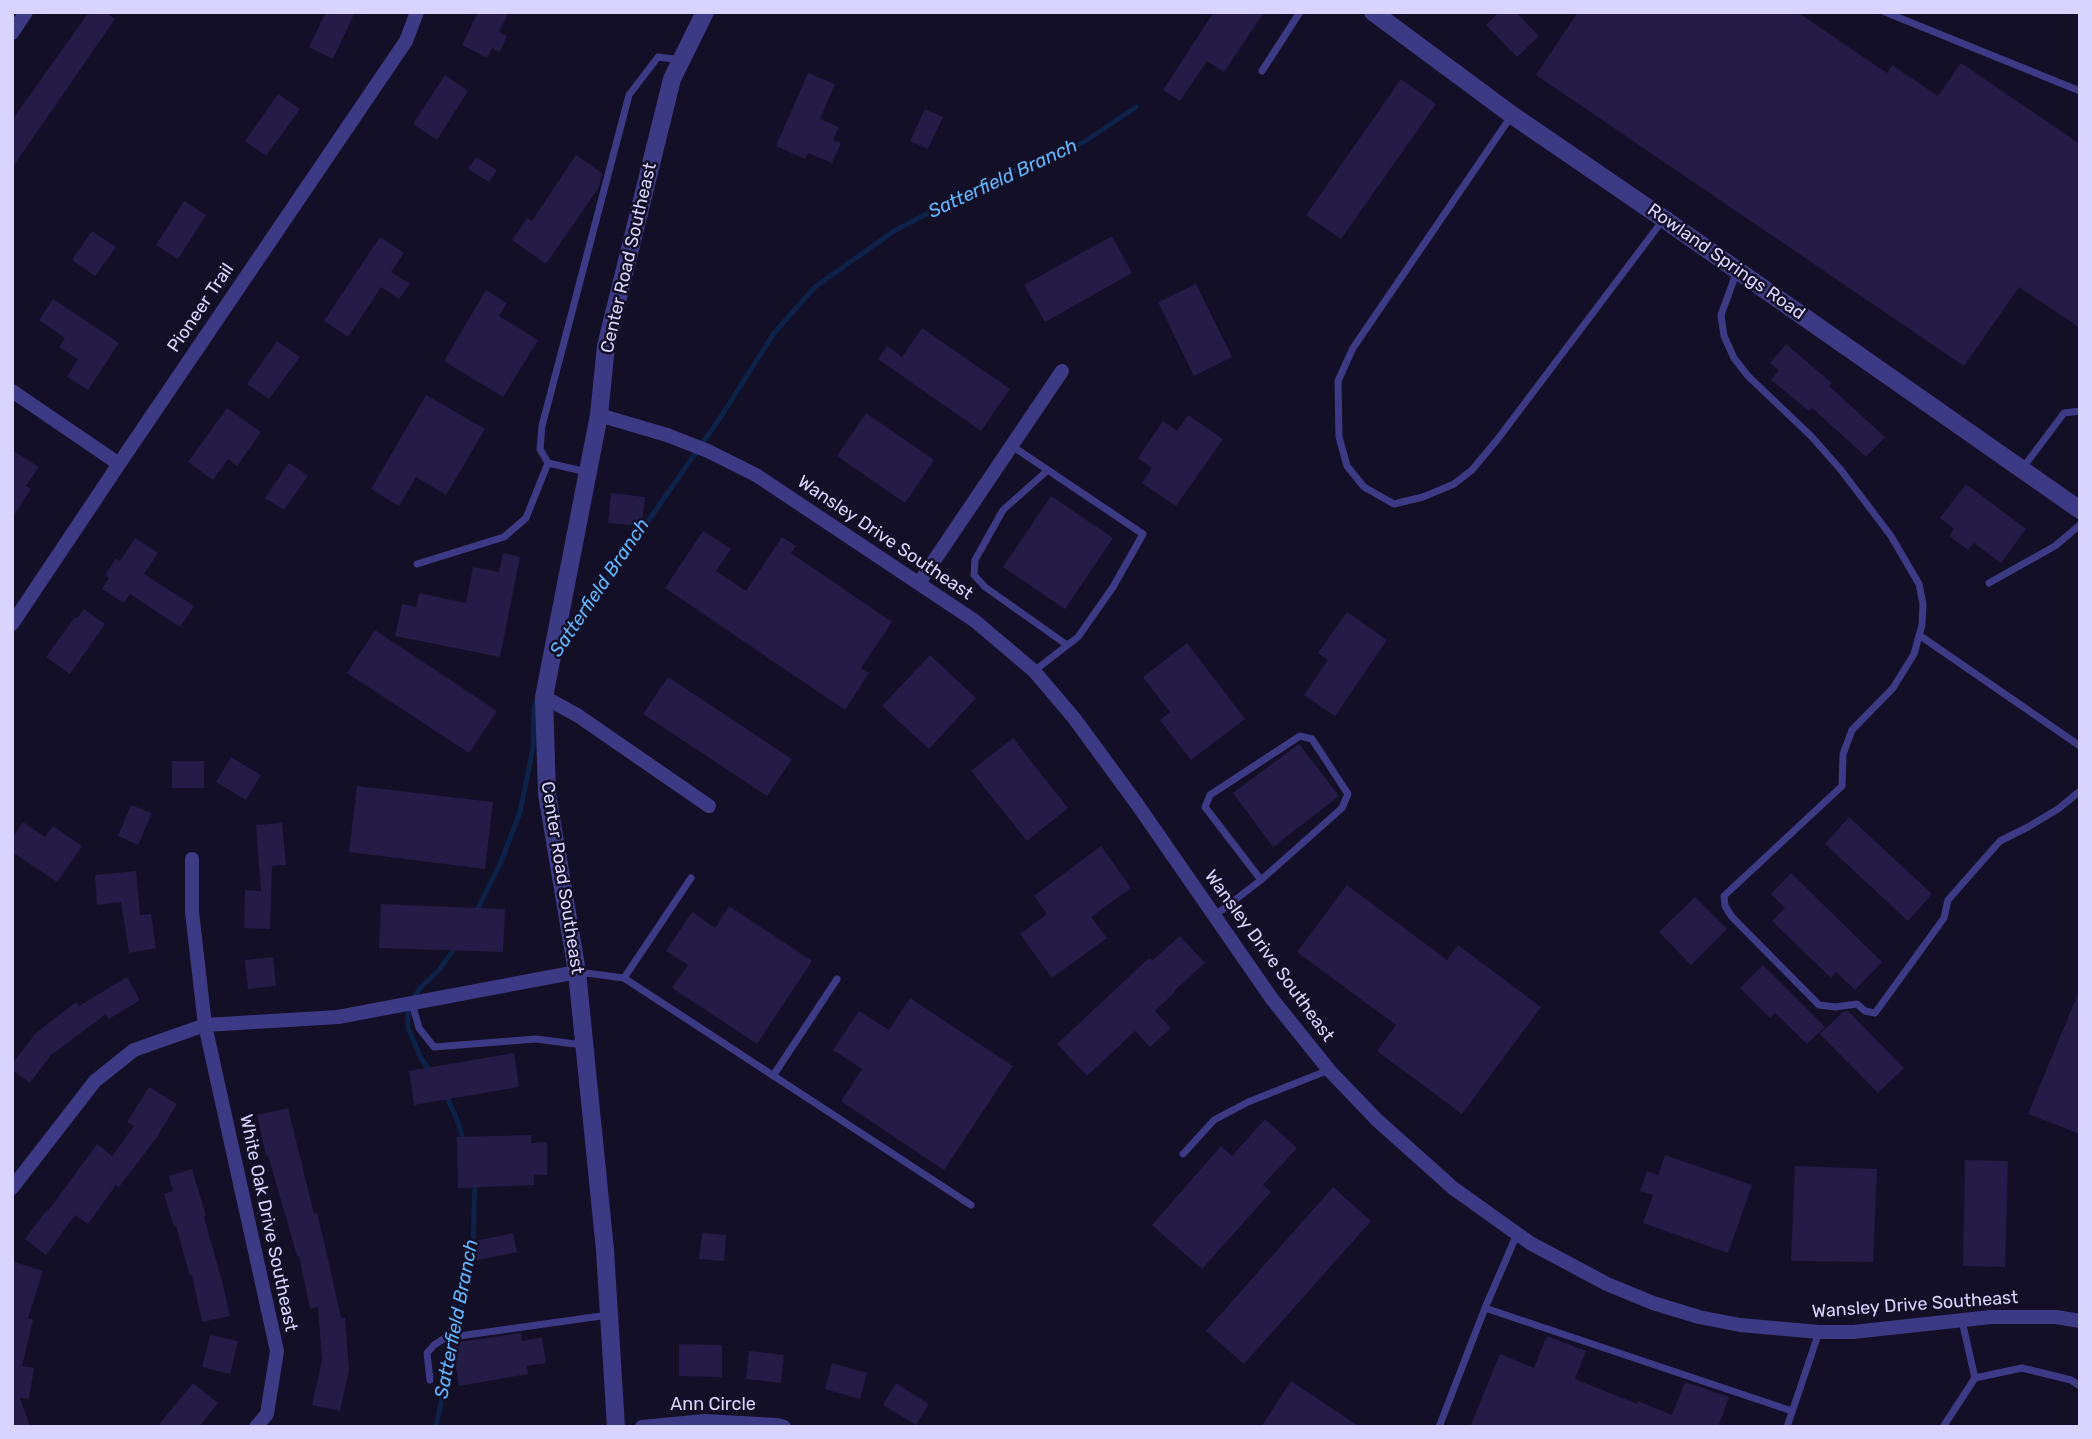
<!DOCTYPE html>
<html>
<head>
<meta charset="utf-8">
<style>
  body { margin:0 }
  #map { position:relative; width:2092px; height:1439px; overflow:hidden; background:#130f26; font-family:Rubik,sans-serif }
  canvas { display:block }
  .frame { position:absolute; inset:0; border:14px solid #d9d4ff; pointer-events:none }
</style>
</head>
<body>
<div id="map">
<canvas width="2092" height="1439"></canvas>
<div class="frame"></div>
</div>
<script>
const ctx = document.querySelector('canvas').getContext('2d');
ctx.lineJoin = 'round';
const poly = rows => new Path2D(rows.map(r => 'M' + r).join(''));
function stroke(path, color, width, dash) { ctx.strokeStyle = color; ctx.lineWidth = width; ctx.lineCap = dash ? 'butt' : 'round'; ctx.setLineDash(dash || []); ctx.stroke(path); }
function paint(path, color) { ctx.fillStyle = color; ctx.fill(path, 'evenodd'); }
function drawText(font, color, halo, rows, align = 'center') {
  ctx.font = font + ' Rubik,sans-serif'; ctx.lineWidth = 5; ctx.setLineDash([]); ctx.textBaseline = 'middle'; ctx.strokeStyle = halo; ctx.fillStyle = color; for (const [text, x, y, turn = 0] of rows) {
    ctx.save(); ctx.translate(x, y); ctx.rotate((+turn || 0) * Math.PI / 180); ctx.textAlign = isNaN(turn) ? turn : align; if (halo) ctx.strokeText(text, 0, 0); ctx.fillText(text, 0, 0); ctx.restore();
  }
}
const stream = poly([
  [561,646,720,418,774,333,815,287,894,231,986,183,1084,142,1136,107],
  [476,912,501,862,520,812,533,748,534,709,537,699],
  [431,1073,421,1058,408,1028,408,1008,420,988,439,970,457,945],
  [446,1095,458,1122,464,1142],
  [473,1245,475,1182],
  [436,1427,471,1255]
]);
const building = poly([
  [89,12,105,12,115,19,12,168,12,120],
  [326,12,355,12,333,59,309,47],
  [478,12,509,12,499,32,507,36,500,52,492,48,487,58,462,45],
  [1214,12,1264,12,1224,72,1207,61,1180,101,1163,90],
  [1499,12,1516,12,1539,36,1517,57,1486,25],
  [1578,12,1797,12,1887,73,1892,65,1938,96,1961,63,2080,144,2080,328,2019,287,1964,366,1536,75],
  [808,73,835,84,820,119,839,127,833,140,841,143,832,163,808,153,805,159,776,146],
  [445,75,468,91,437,140,413,124],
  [1401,79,1436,104,1341,239,1306,215],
  [278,94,300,109,266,156,245,141],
  [925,109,943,117,928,149,910,141],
  [576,155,602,173,599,187,546,264,512,240,527,218,532,221],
  [476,157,497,170,489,182,468,169],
  [184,201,206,215,178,259,156,245],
  [92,231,116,247,95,276,72,260],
  [1112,236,1132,273,1045,322,1024,285],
  [380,237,404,253,391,272,410,284,399,299,381,287,348,337,324,321],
  [1196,284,1232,357,1194,376,1158,302],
  [486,290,507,303,499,316,538,340,503,397,444,361],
  [53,299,119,343,88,390,67,377,78,359,59,347,65,338,39,320],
  [922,328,1010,389,981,431,878,359,887,346,902,357],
  [277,341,300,357,269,399,247,384],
  [1786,344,1832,383,1829,386,1885,437,1866,457,1812,408,1809,411,1771,380,1779,370,1770,363],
  [426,395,485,429,446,495,416,477,399,506,371,489],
  [227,408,261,432,237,466,228,459,213,480,188,462],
  [866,413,934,460,905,503,837,456],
  [1188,415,1223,439,1176,506,1142,483,1152,468,1138,458,1163,421,1177,431],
  [12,450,39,467,26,486,31,489,12,518],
  [289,463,308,476,284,510,265,498],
  [1966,484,2026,529,2001,563,1974,543,1968,550,1949,536,1954,529,1940,518],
  [611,493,645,497,642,526,608,523],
  [1051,496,1113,538,1065,609,1003,567],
  [703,531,731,549,716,571,746,591,782,537,796,546,791,553,892,622,861,668,869,673,845,710,665,588],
  [135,538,158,553,144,574,194,606,180,627,130,594,124,603,102,589,109,578,105,575,116,558,120,561],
  [503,553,520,557,500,657,395,636,402,604,416,607,419,593,466,603,473,567,499,572],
  [84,609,105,624,70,674,46,657,75,617,77,619],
  [1347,612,1387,640,1335,716,1304,695,1328,660,1318,653],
  [375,630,497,711,469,753,347,673],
  [1187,643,1245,719,1191,760,1160,720,1170,712,1143,677],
  [930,655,976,698,929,749,882,706],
  [668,677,792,759,767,796,643,714],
  [1013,738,1068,808,1027,841,971,771],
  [1299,744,1339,796,1273,847,1233,793],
  [231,757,261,775,246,800,216,782],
  [172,761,204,761,204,788,172,788],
  [357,786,493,802,485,869,349,852],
  [131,805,152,813,138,845,118,836],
  [1849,817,1932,894,1908,921,1825,844],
  [23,822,45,837,53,826,82,846,57,882,12,852,12,838],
  [282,823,286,865,272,866,270,929,244,928,245,890,261,891,256,825],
  [1101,846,1131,888,1091,917,1107,938,1052,978,1020,934,1047,914,1034,896],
  [136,871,140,915,151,914,156,948,129,953,121,902,97,905,95,875],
  [1791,873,1882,962,1855,990,1836,972,1831,978,1772,921,1785,908,1771,894],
  [1347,885,1447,960,1458,945,1541,1007,1462,1114,1377,1051,1396,1025,1297,952],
  [1695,897,1727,929,1691,965,1659,932],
  [381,904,505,909,503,952,379,948],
  [729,906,812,961,757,1044,672,988,688,965,666,951,692,912,715,928],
  [1180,936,1205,963,1176,989,1174,993,1155,1011,1171,1028,1150,1047,1135,1031,1087,1076,1057,1044,1149,958,1153,960],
  [273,957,276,986,248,989,245,960],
  [1763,965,1825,1027,1807,1044,1775,1013,1770,1018,1740,988],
  [127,977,140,1000,109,1019,106,1014,51,1055,30,1083,12,1070,12,1064,36,1033,76,1002,79,1006],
  [2080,989,2080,1134,2028,1114],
  [910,998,1013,1066,944,1170,841,1101,862,1069,833,1050,859,1011,889,1030],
  [1848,1011,1904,1068,1878,1093,1820,1034,1843,1012],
  [514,1053,519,1087,414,1105,409,1071],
  [149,1087,177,1104,157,1137,119,1187,116,1185,88,1224,75,1215,46,1255,25,1239,47,1210,48,1211,97,1144,112,1156,134,1126,127,1122],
  [288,1108,314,1214,317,1213,326,1250,341,1318,345,1318,349,1370,340,1411,312,1405,322,1360,318,1307,310,1309,299,1256,297,1256,268,1155,266,1156,257,1115],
  [1265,1119,1297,1148,1263,1185,1271,1192,1202,1269,1152,1225,1221,1146,1232,1156],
  [531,1135,531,1143,547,1142,547,1175,534,1175,534,1185,458,1188,457,1137],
  [1665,1155,1752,1185,1728,1253,1643,1223,1653,1195,1640,1191,1647,1171,1658,1175],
  [1965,1160,2008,1161,2005,1267,1963,1266],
  [1795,1166,1877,1169,1873,1262,1791,1261],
  [192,1169,206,1216,204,1217,222,1281,230,1316,202,1322,192,1275,190,1276,176,1226,174,1227,164,1194,173,1191,169,1176],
  [1333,1187,1371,1221,1244,1364,1206,1331],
  [513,1233,517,1252,469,1262,465,1243],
  [702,1233,726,1235,724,1261,699,1259],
  [15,1262,43,1271,28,1318,33,1320,22,1366,34,1368,29,1399,20,1398,30,1427,12,1427,12,1270],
  [521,1333,522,1341,542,1337,546,1363,527,1366,528,1374,459,1386,452,1343],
  [210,1335,238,1341,230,1374,202,1367],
  [1547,1336,1586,1351,1575,1379,1637,1404,1638,1401,1672,1415,1685,1382,1729,1397,1718,1427,1470,1427,1500,1354,1534,1368],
  [679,1344,722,1345,722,1377,679,1376],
  [749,1351,784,1355,781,1383,746,1379],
  [832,1363,867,1373,860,1399,825,1389],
  [1291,1381,1360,1427,1261,1427],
  [193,1383,218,1403,199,1427,157,1427],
  [896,1383,929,1404,916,1425,883,1405]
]);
const service = poly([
  [1885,12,2080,91],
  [1262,71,1300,12],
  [1512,115,1353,348,1338,381,1339,437,1347,466,1364,487,1394,504,1423,497,1454,484,1472,470,1497,440,1663,220],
  [1737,271,1721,315,1724,336,1734,358,1748,376,1811,436,1841,470,1891,536,1919,584,1923,604,1922,625,1914,654,1893,688,1852,730,1843,754,1842,786,1724,896,1725,906,1732,917,1819,1005,1835,1007,1857,1004,1865,1011,1875,1013,1944,918,1948,900,2000,841,2028,827,2058,809,2080,791],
  [1012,446,1143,534,1113,587,1078,637,1034,671],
  [2022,469,2064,413,2080,411],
  [1048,470,1003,510,975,560,974,575,985,587,1067,645],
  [587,472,548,463,540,449,542,426,629,95,658,57,681,60],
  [417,564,504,537,526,518,548,463],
  [1989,583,2055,546,2080,525],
  [1919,635,2080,746],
  [1214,916,1261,880,1342,808,1348,794,1312,739,1300,736,1210,795,1205,807,1261,880],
  [578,972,624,978,971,1205],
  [624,978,691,878],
  [412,1003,419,1028,434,1047,536,1039,583,1045],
  [773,1076,837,979],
  [1183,1154,1214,1120,1248,1102,1329,1070],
  [1485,1308,1792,1411],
  [1962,1321,1975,1378,2022,1368,2071,1380,2080,1386],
  [430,1380,427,1353,434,1345,445,1338,608,1315],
  [1439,1427,1485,1308,1517,1234],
  [1787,1427,1819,1332],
  [1943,1427,1975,1378]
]);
const minor = poly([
  [12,33,26,12],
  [12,391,119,464],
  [599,415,667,435,708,451,756,475,975,621,1034,671,1074,718,1137,804,1272,999,1329,1070,1377,1120,1453,1188,1530,1243,1607,1284,1653,1303,1699,1317,1740,1325,1819,1332,1853,1332,1991,1317,2056,1317,2080,1321],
  [919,583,1062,371],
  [12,624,119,464,406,41,417,12],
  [544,697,577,715,709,806],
  [192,859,192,912,205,1025,338,1017,577,972],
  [12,1188,95,1081,134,1050,205,1025,277,1351,267,1414,256,1427],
  [642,1427,704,1421,777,1425,784,1427]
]);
const tertiary = poly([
  [1373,12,1512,115,1664,219,2080,510],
  [616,1427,605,1250,577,972,547,794,544,697,599,415,606,346,672,79,705,12]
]);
const streetNames = [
  ["Center Road Southeast",629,258,-77],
  ["Rowland Springs Road",1726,262,35],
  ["Pioneer Trail",201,308,-56],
  ["Wansley Drive Southeast",885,538,34],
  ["Center Road Southeast",562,878,81],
  ["Wansley Drive Southeast",1269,956,54],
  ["White Oak Drive Southeast",268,1223,78],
  ["Wansley Drive Southeast",1915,1305,-4],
  ["Ann Circle",713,1405]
];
const waterNames = [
  ["Satterfield Branch",1003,179,-25],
  ["Satterfield Branch",600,588,-56],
  ["Satterfield Branch",457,1319,-79]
];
stroke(stream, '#0c2248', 5);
paint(building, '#241b47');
stroke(service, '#3d3a85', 7);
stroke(minor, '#3d3a85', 14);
stroke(tertiary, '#3d3a85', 18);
drawText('18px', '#d9d4ff', '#130f26', streetNames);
drawText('italic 19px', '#62b6ff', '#130f26', waterNames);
</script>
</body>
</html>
